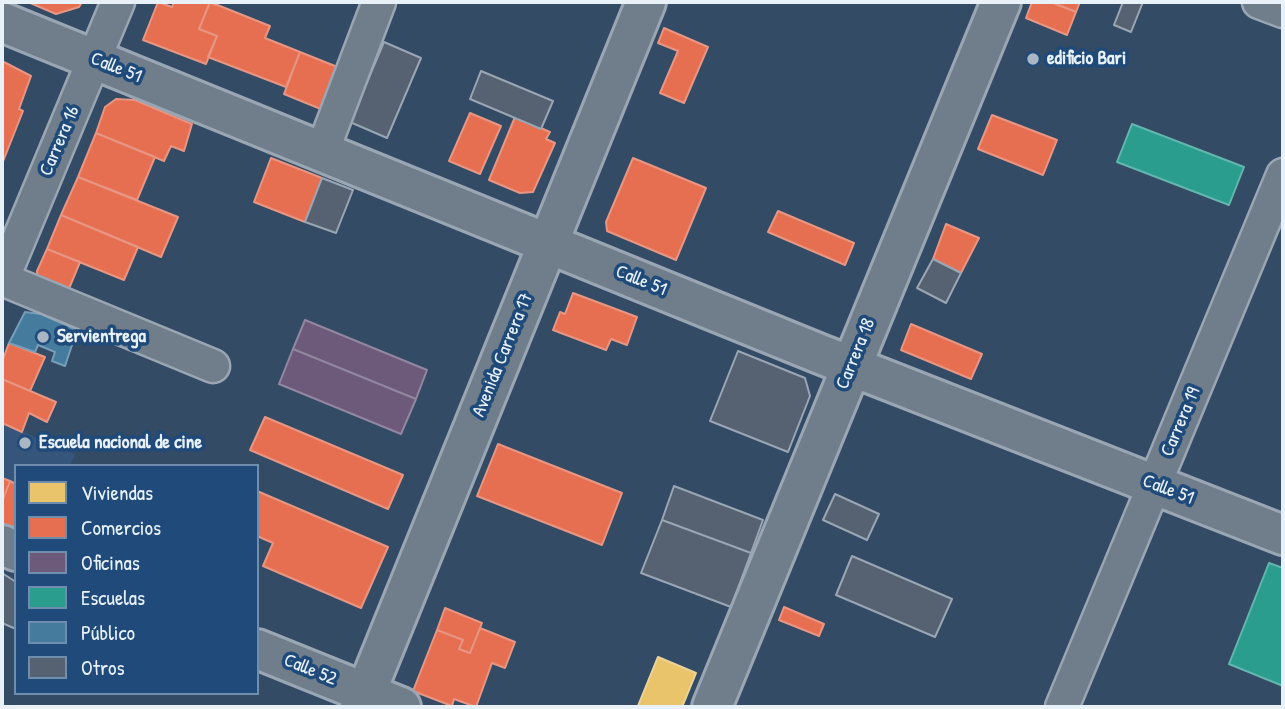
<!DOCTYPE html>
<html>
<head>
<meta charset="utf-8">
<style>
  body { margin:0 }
  #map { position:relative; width:1285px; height:709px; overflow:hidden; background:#344b65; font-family:"Patrick Hand",sans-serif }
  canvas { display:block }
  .frame { position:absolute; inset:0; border:4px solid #e8f1f8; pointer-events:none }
  .legend { position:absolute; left:14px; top:464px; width:245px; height:231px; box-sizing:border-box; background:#1f4a7a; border:2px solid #6f8dac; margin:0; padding:9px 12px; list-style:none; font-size:21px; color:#e8f1f8 }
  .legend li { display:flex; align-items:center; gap:14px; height:35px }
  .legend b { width:35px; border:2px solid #6f8dac }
</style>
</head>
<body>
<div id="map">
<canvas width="1285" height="709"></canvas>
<div class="frame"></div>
<ul class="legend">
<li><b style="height:19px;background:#e9c46a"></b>Viviendas</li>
<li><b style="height:19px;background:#e76f51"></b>Comercios</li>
<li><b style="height:19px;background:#6d597a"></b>Oficinas</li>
<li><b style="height:19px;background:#2a9d8f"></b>Escuelas</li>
<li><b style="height:19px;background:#457b9d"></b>Público</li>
<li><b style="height:19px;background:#566272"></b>Otros</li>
</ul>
</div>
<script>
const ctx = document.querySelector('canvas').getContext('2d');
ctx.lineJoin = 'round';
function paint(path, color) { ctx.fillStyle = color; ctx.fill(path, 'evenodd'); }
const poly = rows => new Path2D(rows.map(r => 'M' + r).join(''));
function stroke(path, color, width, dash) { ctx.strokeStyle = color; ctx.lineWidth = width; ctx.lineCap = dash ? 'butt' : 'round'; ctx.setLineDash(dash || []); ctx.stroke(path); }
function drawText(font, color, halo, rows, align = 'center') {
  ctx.font = font + ' "Patrick Hand",sans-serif'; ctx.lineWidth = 7; ctx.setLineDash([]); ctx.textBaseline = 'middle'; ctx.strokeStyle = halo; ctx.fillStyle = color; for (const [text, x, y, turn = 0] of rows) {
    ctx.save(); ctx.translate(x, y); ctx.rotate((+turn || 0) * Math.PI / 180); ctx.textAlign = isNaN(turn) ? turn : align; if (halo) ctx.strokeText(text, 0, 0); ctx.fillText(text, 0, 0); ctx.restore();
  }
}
const built = poly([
  [2,423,75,454,70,466,16,466,16,484,2,478]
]);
const homes = poly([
  [658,657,696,673,682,707,638,706,658,657]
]);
const shops = poly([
  [28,2,82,2,79,7,56,14,28,2],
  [158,2,172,7,174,2,217,2,216,5,210,2,199,29,217,36,206,64,143,40,158,2],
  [210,2,270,26,265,38,300,52,286,87,208,57,217,36,199,29,210,2],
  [1032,2,1051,2,1076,12,1067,35,1026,18,1032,2],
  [1051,2,1080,2,1076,12,1051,2],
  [664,28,708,47,684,103,660,93,678,51,658,43,664,28],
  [300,52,345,70,328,112,284,94,300,52],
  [2,61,31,76,19,109,23,111,2,164,2,61],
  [116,99,135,100,192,124,184,151,171,146,164,161,96,133,105,107,116,99],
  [470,113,501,126,480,174,449,161,470,113],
  [992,115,1057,140,1043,175,978,149,992,115],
  [515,117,550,132,546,139,555,143,533,192,520,193,489,180,515,117],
  [96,133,155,157,137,200,78,177,96,133],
  [271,158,322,178,305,222,254,202,271,158],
  [633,158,706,188,676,260,607,231,606,222,633,158],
  [78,177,178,217,161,257,61,215,78,177],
  [778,211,854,243,845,265,768,232,778,211],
  [61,215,138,247,124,280,47,249,61,215],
  [946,224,979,238,961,273,933,259,946,224],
  [47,249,80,262,66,296,38,282,37,271,47,249],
  [573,293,637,317,627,345,611,339,606,350,553,330,560,312,565,314,573,293],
  [911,324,982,354,971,379,901,350,911,324],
  [9,343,45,357,30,391,2,379,2,362,9,343],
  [2,379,56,402,47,422,29,413,22,432,2,423,2,379],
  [265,417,403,475,388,509,250,450,265,417],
  [498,444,622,493,602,545,477,496,498,444],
  [2,478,10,481,2,502,2,478],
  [10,481,16,484,16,528,2,523,2,502,10,481],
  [257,491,388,547,361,608,263,566,273,543,257,536,257,491],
  [784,607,824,624,819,636,779,620,784,607],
  [445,608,482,623,470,653,459,649,463,640,437,630,445,608],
  [480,628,515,642,505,668,492,663,476,707,454,699,452,706,413,691,437,630,463,640,459,649,470,653,480,628]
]);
const offices = poly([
  [305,320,427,370,416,399,293,349,305,320],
  [293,349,416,399,401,434,279,384,293,349]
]);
const schools = poly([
  [1132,124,1244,167,1229,205,1117,162,1132,124],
  [1269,563,1283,568,1283,686,1229,664,1269,563]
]);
const public = poly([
  [25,312,41,314,77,330,65,366,52,361,55,352,38,345,35,352,9,343,25,312]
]);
const building = poly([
  [1123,2,1143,2,1131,32,1114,25,1123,2],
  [384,42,421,58,387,138,350,122,384,42],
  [481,71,553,101,541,129,470,99,481,71],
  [322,178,353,190,336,233,305,222,322,178],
  [933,259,961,273,946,303,917,288,933,259],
  [738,351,805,378,810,396,788,452,710,421,738,351],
  [674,486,763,520,751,553,662,520,674,486],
  [835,494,879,514,867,540,823,520,835,494],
  [662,520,751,553,731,607,641,573,662,520],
  [852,556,952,599,935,637,836,595,852,556],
  [2,573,16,582,16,629,2,623,2,573]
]);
const minor = poly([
  [1259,2,1283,11],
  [322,152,379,2],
  [2,279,213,366],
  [2,280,118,2],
  [1062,707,1283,175]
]);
const tertiary = poly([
  [2,22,820,354,1283,535],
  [2,545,16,551],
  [257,649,401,707],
  [712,707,1001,2]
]);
const secondary = poly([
  [360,707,646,2]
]);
const markers = [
  [1033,59,7,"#a9b7c5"],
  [43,337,7,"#a9b7c5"],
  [25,443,7,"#a9b7c5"]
];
const poiNames = [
  ["edificio Bari",1047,59],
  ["Servientrega",57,337],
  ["Escuela nacional de cine",39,443]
];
const streetNames = [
  ["Calle 51",116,68,22],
  ["Carrera 16",60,141,-67],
  ["Calle 51",641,281,22],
  ["Carrera 18",856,354,-68],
  ["Avenida Carrera 17",503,355,-68],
  ["Carrera 19",1181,422,-67],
  ["Calle 51",1168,490,21],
  ["Calle 52",310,670,22]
];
paint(built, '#35557b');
paint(homes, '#e9c46a');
stroke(homes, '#e9d295', 2);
paint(shops, '#e76f51');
stroke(shops, '#e79683', 2);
paint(offices, '#6d597a');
stroke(offices, '#9287a0', 2);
paint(schools, '#2a9d8f');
stroke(schools, '#63b6ae', 2);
paint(public, '#457b9d');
stroke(public, '#769eb8', 2);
paint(building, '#566272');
stroke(building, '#9aa6b3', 2);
stroke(minor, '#9aa6b3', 37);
stroke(tertiary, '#9aa6b3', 44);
stroke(secondary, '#9aa6b3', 44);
stroke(minor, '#707e8c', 32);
stroke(tertiary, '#707e8c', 38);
stroke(secondary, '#707e8c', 38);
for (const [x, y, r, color] of markers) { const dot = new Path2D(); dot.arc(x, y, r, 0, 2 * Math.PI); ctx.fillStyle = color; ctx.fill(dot); stroke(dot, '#1f4a7a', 2.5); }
drawText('bold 19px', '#e8f1f8', '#1f4a7a', poiNames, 'left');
drawText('19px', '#e8f1f8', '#1f4a7a', streetNames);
</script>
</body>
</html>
